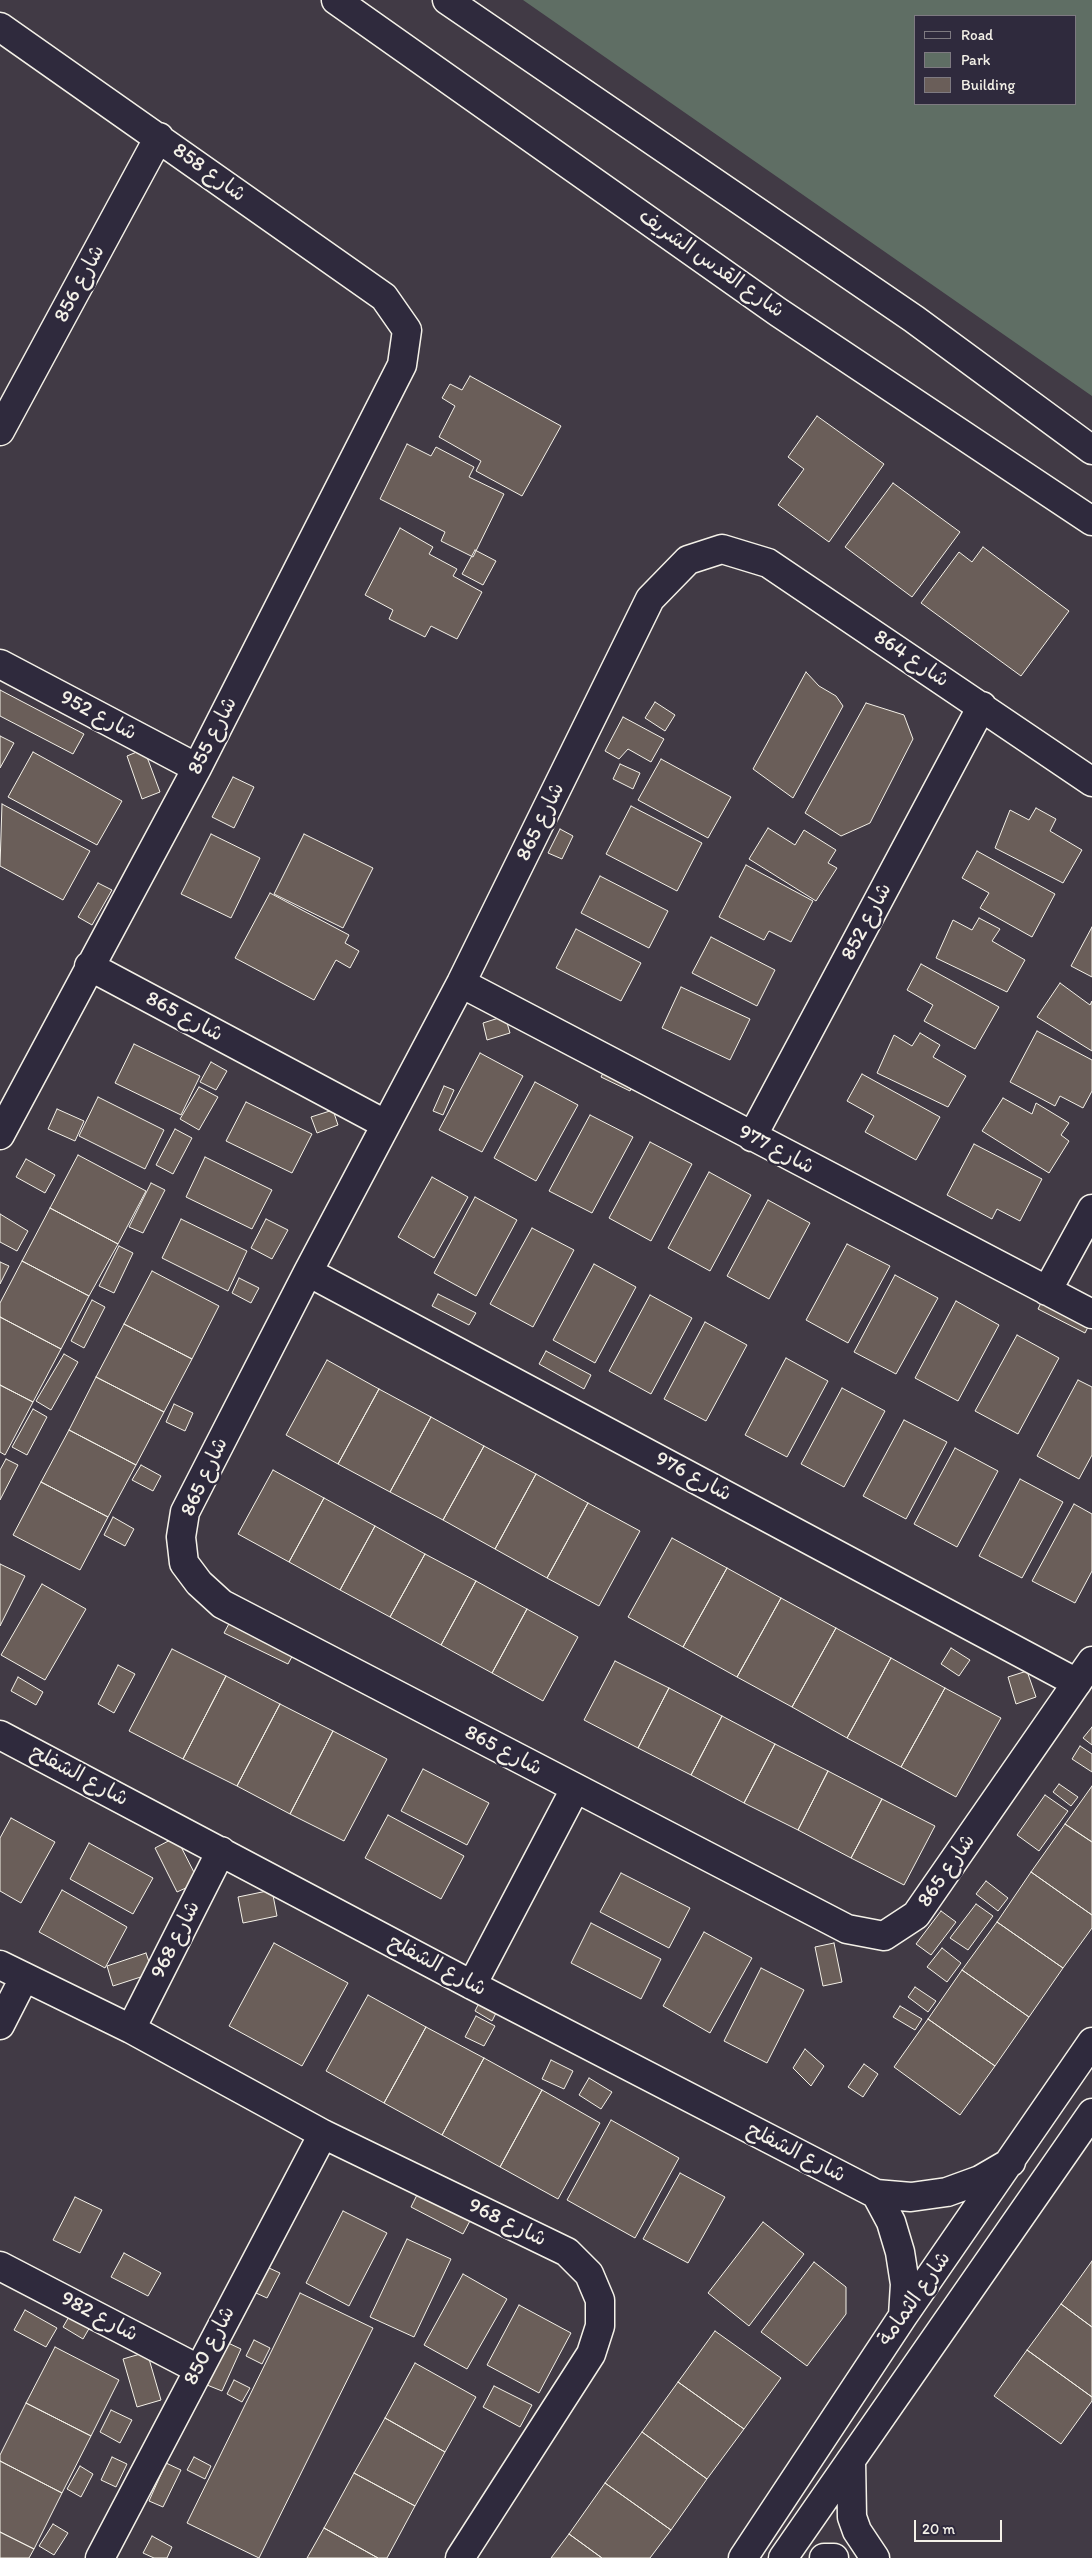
<!DOCTYPE html>
<html>
<head>
<meta charset="utf-8">
<style>
  body { margin:0 }
  #map { position:relative; width:1092px; height:2558px; overflow:hidden; background:#413a45; font-family:Itim,sans-serif }
  canvas { display:block }
  .legend { position:absolute; left:914px; top:15px; width:162px; height:90px; box-sizing:border-box; background:#2f2a3d; border:1px solid #7e7a81; margin:0; padding:6px 9px; list-style:none; font-size:15px; color:#f4f1e8 }
  .legend li { display:flex; align-items:center; gap:10px; height:25px }
  .legend b { width:25px; border:1px solid #7e7a81 }
  .scale { position:absolute; left:914px; top:2520px; width:88px; height:22px; box-sizing:border-box; border:2px solid #f4f1e8; border-top:0; padding-left:6px; font-size:15px; line-height:18px; white-space:nowrap; color:#f4f1e8; -webkit-text-stroke:4px #2f2a3d; paint-order:stroke }
</style>
</head>
<body>
<div id="map">
<canvas width="1092" height="2558"></canvas>
<ul class="legend">
<li><b style="height:6px;background:#2f2a3d"></b>Road</li>
<li><b style="height:14px;background:#5f6e64"></b>Park</li>
<li><b style="height:14px;background:#6a5e59"></b>Building</li>
</ul>
<div class="scale">20 m</div>
</div>
<script>
const ctx = document.querySelector('canvas').getContext('2d');
ctx.lineJoin = 'round';
function paint(path, color) { ctx.fillStyle = color; ctx.fill(path, 'evenodd'); }
const poly = rows => new Path2D(rows.map(r => 'M' + r).join(''));
function stroke(path, color, width, dash) { ctx.strokeStyle = color; ctx.lineWidth = width; ctx.lineCap = dash ? 'butt' : 'round'; ctx.setLineDash(dash || []); ctx.stroke(path); }
function drawText(font, color, halo, rows, align = 'center') {
  ctx.font = font + ' Itim,"Playpen Sans Arabic",sans-serif'; ctx.lineWidth = 4.5; ctx.setLineDash([]); ctx.textBaseline = 'middle'; ctx.strokeStyle = halo; ctx.fillStyle = color; for (const [text, x, y, turn = 0] of rows) {
    ctx.save(); ctx.translate(x, y); ctx.rotate((+turn || 0) * Math.PI / 180); ctx.textAlign = isNaN(turn) ? turn : align; if (halo) ctx.strokeText(text, 0, 0); ctx.fillText(text, 0, 0); ctx.restore();
  }
}
const green = poly([
  [523,0,1092,0,1092,396],
  [1076,16,1076,104,916,104,916,16]
]);
const building = poly([
  [470,376,561,426,522,496,476,471,481,461,439,437,455,406,442,398,450,384,462,390,470,376],
  [817,416,884,464,829,542,778,505,804,469,788,457,817,416],
  [407,444,431,456,436,447,474,467,469,477,504,494,473,557,441,541,445,532,380,499,407,444],
  [893,483,960,532,912,597,845,547,893,483],
  [400,528,433,547,429,554,457,569,453,576,482,592,457,639,431,626,425,637,389,619,393,610,365,595,400,528],
  [983,547,1069,611,1021,676,921,603,959,552,972,562,983,547],
  [475,550,496,561,483,585,462,574,475,550],
  [806,672,819,686,836,696,843,706,793,798,753,769,806,672],
  [0,690,84,734,73,754,0,716,0,690],
  [655,702,675,715,665,731,645,718,655,702],
  [866,703,904,715,913,739,870,823,841,836,805,813,866,703],
  [623,717,664,739,651,762,628,749,619,759,605,751,623,717],
  [0,736,14,743,0,768,0,736],
  [144,749,160,792,142,799,127,756,144,749],
  [33,752,122,801,97,845,8,797,33,752],
  [661,759,731,797,708,838,638,800,661,759],
  [620,764,640,773,633,789,613,779,620,764],
  [233,777,254,787,234,828,212,817,233,777],
  [2,804,90,851,63,900,0,866,2,804],
  [631,806,702,843,677,891,606,854,631,806],
  [1036,808,1056,819,1050,831,1082,850,1063,883,995,848,1010,810,1029,820,1036,808],
  [768,828,795,845,804,830,836,850,828,863,837,868,816,901,749,859,768,828],
  [560,829,573,836,562,859,548,853,560,829],
  [211,834,260,858,231,918,181,894,211,834],
  [304,834,373,868,343,928,274,894,304,834],
  [977,851,1055,894,1032,937,980,908,989,893,962,878,977,851],
  [746,865,813,901,791,942,769,931,764,940,719,917,746,865],
  [600,876,668,911,649,948,581,913,600,876],
  [98,883,112,890,92,925,78,917,98,883],
  [270,893,349,935,345,943,359,951,350,968,336,960,314,1000,235,958,270,893],
  [979,918,1000,929,992,941,1025,960,1007,992,936,958,953,920,972,930,979,918],
  [1092,927,1092,977,1071,966,1092,927],
  [576,929,641,963,621,1001,556,968,576,929],
  [711,937,775,970,757,1006,692,973,711,937],
  [921,964,999,1007,975,1049,924,1021,933,1005,907,990,921,964],
  [1060,983,1090,1005,1092,1001,1092,1051,1037,1017,1060,983],
  [681,987,750,1019,730,1060,662,1028,681,987],
  [505,1016,510,1033,487,1040,483,1023,505,1016],
  [1037,1031,1092,1060,1092,1091,1083,1108,1060,1096,1055,1106,1010,1082,1037,1031],
  [920,1033,940,1045,933,1057,966,1076,948,1107,877,1073,894,1035,912,1046,920,1033],
  [134,1044,200,1076,181,1115,115,1083,134,1044],
  [480,1053,523,1076,482,1152,439,1130,480,1053],
  [211,1062,227,1071,216,1090,200,1082,211,1062],
  [607,1065,636,1078,630,1091,601,1077,607,1065],
  [862,1074,940,1117,916,1160,865,1132,874,1116,847,1101,862,1074],
  [535,1082,578,1105,536,1181,494,1158,535,1082],
  [444,1086,454,1090,443,1115,433,1111,444,1086],
  [199,1087,218,1097,199,1130,180,1119,199,1087],
  [98,1097,164,1130,145,1169,79,1136,98,1097],
  [1003,1098,1032,1114,1036,1103,1069,1123,1061,1135,1069,1141,1049,1173,982,1131,1003,1098],
  [246,1102,312,1134,292,1173,226,1141,246,1102],
  [57,1109,84,1121,75,1141,48,1129,57,1109],
  [333,1110,338,1125,317,1133,311,1117,333,1110],
  [590,1115,633,1137,592,1213,549,1191,590,1115],
  [175,1129,192,1138,173,1174,156,1165,175,1129],
  [650,1142,692,1164,651,1241,609,1218,650,1142],
  [974,1144,1042,1179,1020,1221,997,1209,992,1219,947,1195,974,1144],
  [78,1155,146,1191,118,1244,50,1208,78,1155],
  [205,1157,272,1190,252,1229,186,1197,205,1157],
  [26,1159,55,1175,45,1193,16,1177,26,1159],
  [709,1172,751,1195,710,1271,668,1248,709,1172],
  [432,1177,468,1197,434,1258,398,1237,432,1177],
  [151,1183,165,1190,143,1233,129,1227,151,1183],
  [475,1197,517,1220,476,1296,434,1273,475,1197],
  [768,1200,810,1223,769,1299,727,1276,768,1200],
  [50,1208,118,1244,89,1296,22,1261,50,1208],
  [0,1214,28,1231,17,1251,0,1242,0,1214],
  [181,1219,247,1251,228,1291,162,1258,181,1219],
  [266,1219,288,1230,272,1259,251,1248,266,1219],
  [532,1228,574,1250,533,1327,490,1304,532,1228],
  [847,1244,890,1266,848,1343,806,1320,847,1244],
  [119,1246,133,1253,114,1293,99,1286,119,1246],
  [22,1261,89,1296,61,1349,0,1317,0,1303,22,1261],
  [0,1262,9,1266,0,1284,0,1262],
  [594,1264,636,1287,595,1363,553,1340,594,1264],
  [152,1271,219,1306,192,1359,124,1324,152,1271],
  [895,1275,938,1298,896,1374,854,1352,895,1275],
  [239,1278,259,1288,251,1303,232,1293,239,1278],
  [438,1294,476,1313,469,1325,432,1306,438,1294],
  [650,1295,692,1318,651,1394,609,1371,650,1295],
  [1045,1295,1092,1319,1085,1333,1038,1309,1045,1295],
  [92,1300,105,1307,84,1348,71,1341,92,1300],
  [956,1301,999,1325,958,1401,915,1378,956,1301],
  [0,1317,61,1349,33,1402,0,1385,0,1317],
  [705,1322,747,1345,706,1421,664,1399,705,1322],
  [124,1324,192,1359,164,1412,96,1377,124,1324],
  [1017,1335,1059,1358,1018,1434,975,1411,1017,1335],
  [546,1351,591,1375,584,1389,539,1364,546,1351],
  [64,1354,78,1362,51,1410,36,1401,64,1354],
  [786,1358,828,1381,787,1457,745,1435,786,1358],
  [327,1360,379,1389,338,1464,286,1435,327,1360],
  [96,1377,164,1412,136,1465,69,1430,96,1377],
  [1078,1380,1092,1387,1092,1455,1079,1479,1037,1456,1078,1380],
  [0,1385,33,1402,5,1455,0,1452,0,1385],
  [842,1388,885,1411,844,1487,801,1464,842,1388],
  [379,1389,431,1417,390,1492,338,1464,379,1389],
  [174,1404,193,1413,185,1431,166,1422,174,1404],
  [33,1409,47,1417,27,1455,12,1447,33,1409],
  [431,1417,484,1446,443,1520,390,1492,431,1417],
  [904,1420,947,1442,906,1519,863,1496,904,1420],
  [69,1430,136,1465,108,1517,41,1482,69,1430],
  [484,1446,536,1474,495,1549,443,1520,484,1446],
  [955,1448,998,1471,957,1547,914,1524,955,1448],
  [6,1459,18,1465,0,1500,0,1470,6,1459],
  [141,1465,161,1476,153,1491,132,1480,141,1465],
  [273,1470,324,1498,289,1562,238,1534,273,1470],
  [536,1474,588,1503,547,1578,495,1549,536,1474],
  [1020,1479,1063,1502,1022,1578,979,1556,1020,1479],
  [41,1482,108,1517,80,1570,13,1535,41,1482],
  [324,1498,375,1526,340,1590,289,1562,324,1498],
  [588,1503,640,1531,599,1606,547,1578,588,1503],
  [1074,1504,1092,1514,1092,1571,1075,1603,1032,1581,1074,1504],
  [113,1517,134,1529,125,1546,104,1535,113,1517],
  [375,1526,425,1554,390,1617,340,1590,375,1526],
  [672,1538,727,1568,683,1647,628,1617,672,1538],
  [425,1554,476,1581,441,1645,390,1617,425,1554],
  [0,1564,25,1576,0,1626,0,1564],
  [727,1568,781,1598,737,1677,683,1647,727,1568],
  [476,1581,527,1609,492,1673,441,1645,476,1581],
  [42,1584,86,1609,45,1680,1,1655,42,1584],
  [781,1598,836,1628,792,1707,737,1677,781,1598],
  [527,1609,578,1637,543,1701,492,1673,527,1609],
  [232,1618,296,1649,288,1664,224,1633,232,1618],
  [836,1628,891,1658,847,1738,792,1707,836,1628],
  [951,1648,970,1660,959,1676,941,1664,951,1648],
  [172,1649,226,1676,183,1759,129,1731,172,1649],
  [891,1658,945,1688,901,1767,847,1738,891,1658],
  [615,1661,669,1688,638,1748,584,1720,615,1661],
  [118,1665,135,1674,114,1713,98,1704,118,1665],
  [1027,1671,1036,1697,1016,1704,1008,1677,1027,1671],
  [226,1676,280,1704,237,1786,183,1759,226,1676],
  [18,1677,43,1692,36,1705,11,1691,18,1677],
  [669,1688,722,1716,691,1775,638,1748,669,1688],
  [945,1688,1001,1718,956,1797,901,1767,945,1688],
  [280,1704,333,1731,290,1814,237,1786,280,1704],
  [722,1716,775,1744,744,1803,691,1775,722,1716],
  [1092,1727,1092,1745,1083,1738,1092,1727],
  [333,1731,387,1759,344,1841,290,1814,333,1731],
  [775,1744,828,1771,798,1830,744,1803,775,1744],
  [1080,1746,1092,1754,1092,1772,1072,1759,1080,1746],
  [423,1769,489,1803,467,1845,401,1811,423,1769],
  [828,1771,882,1799,851,1858,798,1830,828,1771],
  [1059,1784,1078,1797,1071,1806,1053,1792,1059,1784],
  [1092,1786,1092,1842,1065,1824,1092,1786],
  [1045,1795,1068,1811,1039,1851,1017,1835,1045,1795],
  [882,1799,935,1826,904,1885,851,1858,882,1799],
  [388,1815,464,1856,441,1899,365,1858,388,1815],
  [11,1818,55,1842,21,1903,0,1891,0,1838,11,1818],
  [1065,1824,1092,1842,1092,1915,1031,1872,1065,1824],
  [176,1837,199,1882,177,1892,155,1848,176,1837],
  [89,1843,153,1878,133,1914,70,1879,89,1843],
  [1031,1872,1092,1915,1092,1928,1063,1968,997,1922,1031,1872],
  [621,1873,690,1908,669,1948,600,1912,621,1873],
  [986,1881,1008,1898,998,1911,976,1894,986,1881],
  [62,1890,127,1927,105,1968,39,1932,62,1890],
  [272,1890,277,1916,243,1923,238,1897,272,1890],
  [976,1904,993,1916,968,1950,950,1938,976,1904],
  [941,1911,956,1922,931,1955,916,1944,941,1911],
  [997,1922,1063,1968,1029,2017,962,1970,997,1922],
  [591,1923,661,1959,641,1999,571,1963,591,1923],
  [704,1932,752,1958,710,2033,663,2006,704,1932],
  [274,1943,348,1983,302,2066,229,2026,274,1943],
  [834,1943,842,1982,823,1986,815,1947,834,1943],
  [942,1948,961,1963,947,1982,927,1967,942,1948],
  [146,1953,153,1973,113,1986,107,1966,146,1953],
  [761,1968,804,1990,767,2063,724,2041,761,1968],
  [962,1970,1029,2017,995,2066,928,2019,962,1970],
  [915,1987,936,2001,928,2012,908,1997,915,1987],
  [368,1995,426,2027,384,2103,326,2071,368,1995],
  [481,1999,498,2009,492,2021,475,2011,481,1999],
  [900,2006,922,2019,915,2030,893,2017,900,2006],
  [476,2016,495,2026,484,2046,465,2037,476,2016],
  [928,2019,995,2066,960,2115,894,2067,928,2019],
  [426,2027,484,2058,442,2135,384,2103,426,2027],
  [805,2049,824,2066,811,2086,793,2068,805,2049],
  [484,2058,542,2090,500,2167,442,2135,484,2058],
  [551,2060,573,2071,564,2089,542,2079,551,2060],
  [864,2064,878,2074,863,2097,848,2087,864,2064],
  [589,2078,612,2092,601,2109,579,2095,589,2078],
  [542,2090,600,2123,558,2199,500,2167,542,2090],
  [611,2120,679,2158,635,2238,567,2200,611,2120],
  [680,2173,725,2197,688,2263,643,2239,680,2173],
  [419,2191,471,2219,463,2234,411,2207,419,2191],
  [75,2197,102,2210,80,2253,53,2240,75,2197],
  [343,2211,387,2233,349,2306,306,2283,343,2211],
  [763,2222,804,2254,749,2326,708,2293,763,2222],
  [407,2239,451,2259,414,2337,370,2317,407,2239],
  [124,2253,161,2273,148,2296,111,2277,124,2253],
  [1092,2261,1092,2327,1061,2304,1092,2261],
  [814,2262,846,2287,846,2314,807,2366,761,2332,814,2262],
  [269,2268,280,2273,267,2298,256,2293,269,2268],
  [463,2274,507,2299,467,2369,424,2345,463,2274],
  [300,2293,373,2328,259,2558,187,2523,300,2293],
  [1061,2304,1092,2327,1092,2397,1027,2350,1061,2304],
  [519,2305,571,2333,539,2393,487,2365,519,2305],
  [74,2308,94,2320,83,2339,63,2327,74,2308],
  [25,2310,57,2328,46,2347,14,2330,25,2310],
  [715,2331,781,2378,744,2429,678,2382,715,2331],
  [254,2340,270,2348,262,2364,246,2356,254,2340],
  [226,2342,241,2349,222,2391,207,2385,226,2342],
  [55,2347,119,2380,91,2436,26,2403,55,2347],
  [1027,2350,1092,2397,1092,2401,1061,2444,994,2396,1027,2350],
  [147,2352,161,2400,137,2407,123,2359,147,2352],
  [415,2363,476,2397,445,2452,385,2418,415,2363],
  [234,2380,250,2388,242,2402,227,2394,234,2380],
  [678,2382,744,2429,707,2479,642,2432,678,2382],
  [494,2386,532,2405,520,2427,483,2407,494,2386],
  [26,2403,91,2436,62,2493,0,2461,0,2455,26,2403],
  [111,2410,132,2420,120,2443,100,2432,111,2410],
  [385,2418,445,2452,415,2506,354,2473,385,2418],
  [642,2432,707,2479,671,2530,605,2483,642,2432],
  [112,2457,127,2464,116,2487,101,2480,112,2457],
  [194,2457,211,2466,205,2479,187,2470,194,2457],
  [0,2461,62,2493,34,2549,0,2532,0,2461],
  [166,2463,181,2470,163,2507,149,2501,166,2463],
  [80,2466,93,2474,81,2497,67,2489,80,2466],
  [354,2473,415,2506,387,2558,378,2558,324,2528,354,2473],
  [605,2483,671,2530,650,2558,602,2558,569,2534,605,2483],
  [53,2524,68,2533,54,2555,39,2546,53,2524],
  [324,2528,378,2558,307,2558,324,2528],
  [0,2532,34,2549,29,2558,0,2558,0,2532],
  [569,2534,602,2558,551,2558,569,2534],
  [152,2536,172,2547,167,2558,154,2558,143,2553,152,2536]
]);
const minor = poly([
  [336,0,778,312,1092,521],
  [447,0,914,319,1092,450],
  [0,27,384,297,407,330,402,365,197,768,0,1135],
  [0,431,159,137],
  [0,664,197,768],
  [1092,782,768,563,722,549,688,560,650,599,461,983,308,1272,185,1512,181,1537,184,1563,199,1583,222,1604,847,1929,884,1936,916,1915,1092,1661],
  [89,966,385,1124],
  [461,983,1092,1314],
  [752,1137,982,706],
  [308,1272,1077,1683],
  [1047,1291,1092,1209],
  [0,1735,472,1985,876,2194,911,2197,947,2192,980,2180,1011,2162],
  [0,1965,131,2029,323,2134,567,2252,589,2274,600,2300,600,2326,591,2354,460,2558],
  [472,1985,575,1789],
  [0,2025,24,1978],
  [131,2029,221,1851],
  [876,2194,891,2222,900,2252,905,2284,903,2316],
  [0,2266,198,2369],
  [851,2460,852,2517,857,2531,875,2558],
  [100,2558,323,2134],
  [743,2558,903,2316,1092,2042],
  [783,2558,1092,2113],
  [824,2558,834,2558]
]);
const streetNames = [
  ["شارع 858",209,173,36],
  ["شارع القدس الشريف",711,264,35],
  ["شارع 856",80,284,-62],
  ["شارع 864",911,659,34],
  ["شارع 952",98,716,28],
  ["شارع 855",213,736,-63],
  ["شارع 865",541,822,-64],
  ["شارع 852",867,922,-62],
  ["شارع 865",184,1017,28],
  ["شارع 977",776,1150,28],
  ["شارع 865",205,1477,-65],
  ["شارع 976",693,1477,28],
  ["شارع 865",503,1751,28],
  ["شارع الشفلح",79,1776,28],
  ["شارع 865",947,1871,-55],
  ["شارع 968",176,1940,-63],
  ["شارع الشفلح",437,1966,28],
  ["شارع الشفلح",796,2153,27],
  ["شارع 968",507,2223,26],
  ["شارع الثمامة",915,2299,-55],
  ["شارع 982",99,2317,28],
  ["شارع 850",210,2346,-62]
];
paint(green, '#5f6e64');
paint(building, '#6a5e59');
stroke(building, '#f4f1e8', 1);
stroke(minor, '#f4f1e8', 31);
stroke(minor, '#2f2a3d', 28);
drawText('21px', '#f4f1e8', '#2f2a3d', streetNames);
</script>
</body>
</html>
